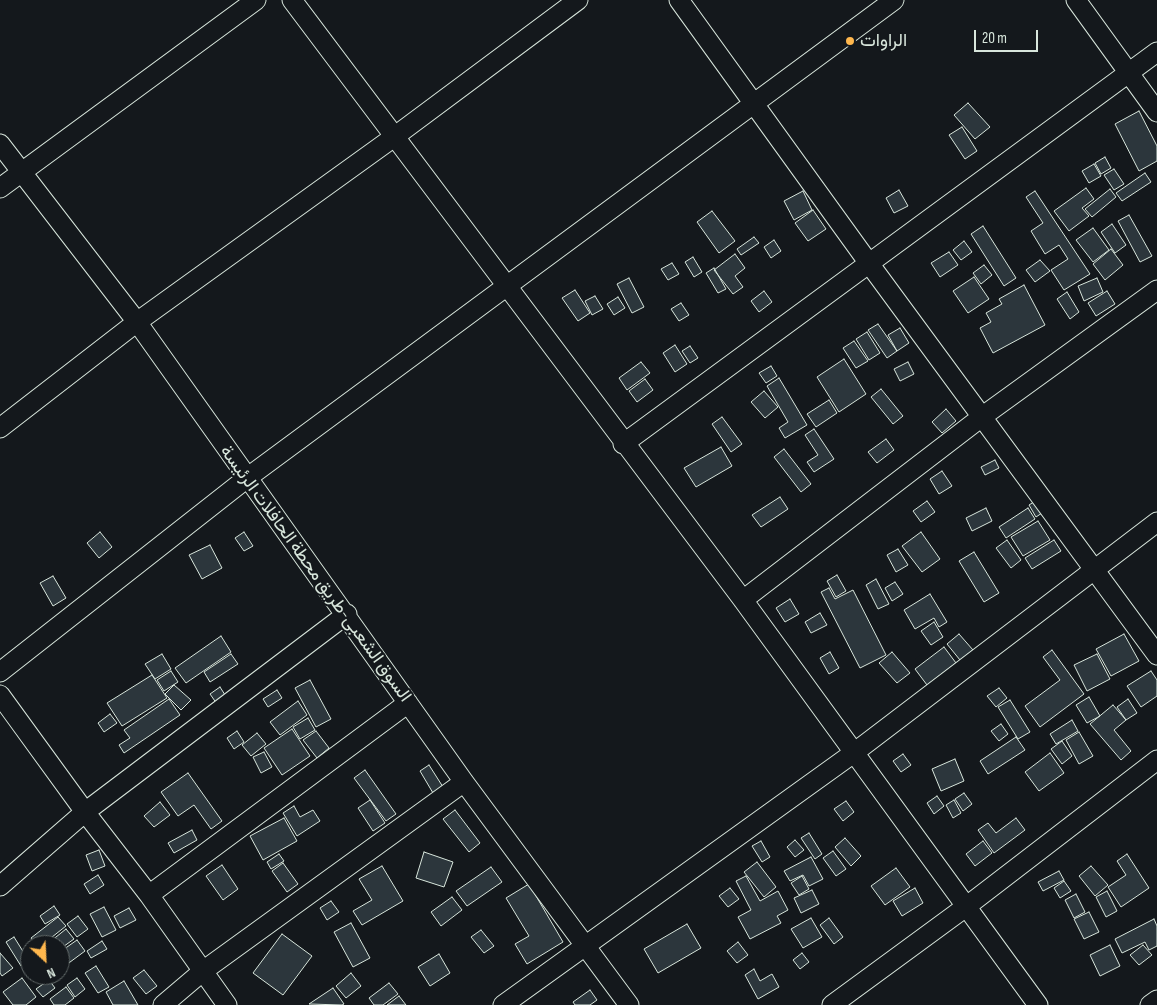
<!DOCTYPE html>
<html>
<head>
<meta charset="utf-8">
<style>
  body { margin:0 }
  #map { position:relative; width:1157px; height:1005px; overflow:hidden; background:#14181c; font-family:"Sofia Sans Condensed",sans-serif }
  canvas { display:block }
  .north { position:absolute; left:20px; top:935px; width:50px; height:50px; box-sizing:border-box; background:#14181c; border:1px solid #626a69; border-radius:50%; rotate:155deg; font-size:14px; font-weight:700; line-height:20px; text-align:center; color:#d8e6dc }
  .north::after { content:''; display:block; margin:auto; width:18px; height:22px; background:#ffb74d; clip-path:polygon(50% 0,100% 100%,50% 72%,0 100%) }
  .scale { position:absolute; left:974px; top:30px; width:64px; height:22px; box-sizing:border-box; border:2px solid #d8e6dc; border-top:0; padding-left:6px; font-size:15px; line-height:18px; white-space:nowrap; color:#d8e6dc; -webkit-text-stroke:4px #14181c; paint-order:stroke }
</style>
</head>
<body>
<div id="map">
<canvas width="1157" height="1005"></canvas>
<div class="north">N</div>
<div class="scale">20 m</div>
</div>
<script>
const ctx = document.querySelector('canvas').getContext('2d');
ctx.lineJoin = 'round';
function paint(path, color) { ctx.fillStyle = color; ctx.fill(path, 'evenodd'); }
const poly = rows => new Path2D(rows.map(r => 'M' + r).join(''));
function stroke(path, color, width, dash) { ctx.strokeStyle = color; ctx.lineWidth = width; ctx.lineCap = dash ? 'butt' : 'round'; ctx.setLineDash(dash || []); ctx.stroke(path); }
function drawText(font, color, halo, rows, align = 'center') {
  ctx.font = font + ' "Sofia Sans Condensed",Vazirmatn,sans-serif'; ctx.lineWidth = 4; ctx.setLineDash([]); ctx.textBaseline = 'middle'; ctx.strokeStyle = halo; ctx.fillStyle = color; for (const [text, x, y, turn = 0] of rows) {
    ctx.save(); ctx.translate(x, y); ctx.rotate((+turn || 0) * Math.PI / 180); ctx.textAlign = isNaN(turn) ? turn : align; if (halo) ctx.strokeText(text, 0, 0); ctx.fillText(text, 0, 0); ctx.restore();
  }
}
const building = poly([
  [968,103,990,127,975,139,954,115,968,103],
  [1139,111,1157,146,1157,161,1139,171,1115,124,1139,111],
  [962,127,977,151,965,159,949,135,962,127],
  [1105,157,1111,168,1101,174,1095,163,1105,157],
  [1094,164,1101,176,1089,183,1082,171,1094,164],
  [1114,169,1124,184,1114,190,1104,175,1114,169],
  [1145,173,1151,182,1122,201,1116,193,1145,173],
  [1086,188,1094,199,1082,208,1089,216,1069,231,1054,211,1086,188],
  [1110,189,1116,197,1092,217,1085,209,1110,189],
  [899,190,908,206,894,213,886,198,899,190],
  [803,191,812,210,794,220,784,201,803,191],
  [1035,191,1090,274,1064,290,1051,270,1068,259,1059,245,1045,254,1031,231,1043,223,1026,197,1035,191],
  [813,210,826,229,808,241,795,223,813,210],
  [712,211,735,241,719,253,697,222,712,211],
  [1129,215,1152,256,1140,262,1118,221,1129,215],
  [1112,224,1126,245,1115,253,1101,232,1112,224],
  [983,226,1016,278,1004,286,971,234,983,226],
  [1093,228,1109,250,1093,262,1076,240,1093,228],
  [754,237,759,243,741,255,737,249,754,237],
  [774,240,781,251,771,258,764,247,774,240],
  [964,241,972,252,961,260,953,250,964,241],
  [1111,249,1123,265,1105,280,1093,264,1111,249],
  [949,252,958,265,940,277,931,263,949,252],
  [735,254,745,268,735,276,743,287,733,294,714,270,735,254],
  [693,257,702,272,694,277,685,262,693,257],
  [1040,260,1050,271,1035,282,1026,270,1040,260],
  [672,263,679,274,668,280,661,269,672,263],
  [984,265,992,275,981,284,973,273,984,265],
  [714,268,726,289,718,293,706,273,714,268],
  [974,277,989,299,968,313,953,291,974,277],
  [629,278,644,307,632,313,617,284,629,278],
  [1097,278,1103,292,1084,301,1078,286,1097,278],
  [1024,285,1045,325,993,353,980,328,991,322,986,313,1002,304,999,299,1024,285],
  [575,290,590,313,578,321,562,298,575,290],
  [764,291,772,302,759,312,751,301,764,291],
  [1107,291,1115,304,1096,316,1088,303,1107,291],
  [1067,292,1079,312,1070,319,1057,299,1067,292],
  [595,296,603,309,592,315,585,301,595,296],
  [618,297,625,308,614,315,607,304,618,297],
  [681,303,689,315,679,321,671,309,681,303],
  [878,324,897,351,887,358,868,330,878,324],
  [900,328,909,343,897,351,888,335,900,328],
  [867,332,880,353,869,360,856,339,867,332],
  [854,341,868,361,856,368,843,348,854,341],
  [675,345,687,364,675,372,663,353,675,345],
  [690,346,698,358,690,363,682,351,690,346],
  [844,359,866,394,839,412,817,377,844,359],
  [641,362,650,373,627,390,619,378,641,362],
  [908,362,914,374,900,381,894,369,908,362],
  [771,366,777,376,766,383,759,373,771,366],
  [779,378,807,425,785,438,779,428,788,422,767,386,779,378],
  [645,379,653,390,637,402,629,391,645,379],
  [881,389,903,416,893,424,871,397,881,389],
  [764,391,778,407,765,418,751,402,764,391],
  [829,400,837,413,816,427,807,414,829,400],
  [946,409,956,421,942,433,932,422,946,409],
  [722,417,742,444,731,452,712,424,722,417],
  [814,429,834,459,814,472,807,462,818,455,805,435,814,429],
  [886,439,894,450,877,463,868,452,886,439],
  [721,447,732,466,696,487,684,468,721,447],
  [784,449,811,484,801,492,774,457,784,449],
  [995,460,999,468,985,475,981,467,995,460],
  [942,471,952,486,939,494,930,479,942,471],
  [780,497,788,509,761,527,752,515,780,497],
  [1040,498,1048,509,1036,517,1029,505,1040,498],
  [927,501,935,512,921,522,913,511,927,501],
  [986,508,992,521,972,531,966,518,986,508],
  [1028,508,1035,519,1006,538,999,527,1028,508],
  [1038,521,1050,540,1023,556,1011,537,1038,521],
  [100,532,112,547,99,558,87,543,100,532],
  [244,532,253,546,244,551,235,538,244,532],
  [921,532,940,559,922,572,902,546,921,532],
  [1007,540,1021,560,1011,568,996,548,1007,540],
  [1054,540,1061,551,1032,569,1025,558,1054,540],
  [210,545,222,568,202,579,189,555,210,545],
  [898,549,908,565,896,572,887,555,898,549],
  [974,552,999,593,984,602,959,561,974,552],
  [837,575,846,591,836,597,827,581,837,575],
  [53,576,66,598,53,606,40,583,53,576],
  [876,579,889,604,878,609,866,585,876,579],
  [895,582,903,594,892,601,885,588,895,582],
  [829,588,835,599,853,590,886,655,860,668,821,592,829,588],
  [930,594,947,622,939,627,934,618,915,629,904,610,930,594],
  [790,599,799,614,785,622,776,608,790,599],
  [820,613,827,625,811,633,805,622,820,613],
  [934,622,943,637,931,645,921,631,934,622],
  [959,634,973,650,960,660,947,644,959,634],
  [1124,634,1139,661,1111,676,1096,649,1124,634],
  [221,636,231,652,186,683,175,668,221,636],
  [944,647,956,663,927,685,915,669,944,647],
  [1052,650,1084,694,1040,727,1025,706,1060,680,1043,657,1052,650],
  [830,652,839,668,829,674,820,658,830,652],
  [892,652,910,673,897,683,879,663,892,652],
  [162,654,171,669,155,679,145,664,162,654],
  [231,654,238,664,210,682,204,672,231,654],
  [1097,654,1110,679,1087,691,1074,665,1097,654],
  [171,671,178,682,164,691,157,680,171,671],
  [1151,671,1157,680,1157,696,1141,707,1127,686,1151,671],
  [152,675,167,698,122,726,107,703,152,675],
  [310,680,331,719,316,727,295,688,310,680],
  [174,685,191,700,181,710,165,694,174,685],
  [220,687,227,698,217,704,210,694,220,687],
  [999,688,1007,698,996,707,987,696,999,688],
  [277,690,282,698,268,707,263,699,277,690],
  [1089,697,1100,716,1087,723,1076,705,1089,697],
  [169,699,180,715,124,753,119,745,130,738,124,730,169,699],
  [1128,699,1137,713,1126,720,1117,707,1128,699],
  [1010,700,1030,732,1018,739,998,707,1010,700],
  [298,701,307,715,280,735,270,722,298,701],
  [1113,705,1126,720,1114,730,1131,751,1121,760,1090,724,1113,705],
  [110,714,117,723,104,732,98,723,110,714],
  [308,718,315,730,300,739,293,727,308,718],
  [1072,720,1078,731,1056,744,1050,734,1072,720],
  [1001,724,1008,734,999,741,991,731,1001,724],
  [292,729,310,756,282,775,264,748,292,729],
  [237,731,244,742,234,749,227,738,237,731],
  [316,731,329,748,317,758,303,740,316,731],
  [1079,732,1093,756,1079,764,1066,740,1079,732],
  [257,733,266,744,251,756,242,745,257,733],
  [1016,737,1025,750,988,774,980,761,1016,737],
  [1062,741,1072,756,1062,764,1051,749,1062,741],
  [264,752,272,767,261,773,253,757,264,752],
  [1050,753,1064,773,1039,791,1025,772,1050,753],
  [903,754,911,765,901,772,893,761,903,754],
  [955,759,964,781,941,791,932,769,955,759],
  [429,765,443,787,433,793,420,771,429,765],
  [365,770,396,814,386,821,354,778,365,770],
  [188,773,222,821,211,829,194,805,178,816,161,792,188,773],
  [964,793,972,804,963,811,955,799,964,793],
  [937,796,944,806,934,814,927,803,937,796],
  [370,800,385,823,373,831,358,808,370,800],
  [954,800,961,813,953,818,946,805,954,800],
  [846,801,854,812,843,821,834,809,846,801],
  [160,802,170,815,154,827,144,816,160,802],
  [294,806,300,817,313,810,320,821,297,836,283,813,294,806],
  [455,810,480,843,469,852,443,819,455,810],
  [284,818,297,841,263,860,250,836,284,818],
  [1016,818,1025,830,994,853,978,830,988,823,996,833,1016,818],
  [192,830,197,840,174,853,168,843,192,830],
  [809,833,822,854,815,859,801,838,809,833],
  [845,838,861,856,851,866,835,847,845,838],
  [795,840,804,850,795,857,787,847,795,840],
  [761,841,770,857,762,862,752,846,761,841],
  [983,841,992,853,975,866,966,854,983,841],
  [99,850,105,866,92,871,86,855,99,850],
  [833,851,846,869,836,876,823,858,833,851],
  [424,852,453,862,444,887,416,878,424,852],
  [279,854,284,861,271,869,267,862,279,854],
  [1127,854,1149,888,1121,907,1108,887,1126,875,1117,861,1127,854],
  [811,857,823,879,809,886,803,875,790,881,784,871,811,857],
  [757,862,776,887,764,897,744,872,757,862],
  [283,863,298,884,287,892,272,871,283,863],
  [222,865,238,889,223,900,206,876,222,865],
  [382,866,403,901,362,925,353,911,372,900,359,879,382,866],
  [1091,866,1108,885,1095,896,1079,876,1091,866],
  [491,867,502,882,467,906,456,891,491,867],
  [896,868,910,887,885,905,871,886,896,868],
  [1059,871,1064,880,1043,891,1038,882,1059,871],
  [98,875,104,885,90,894,84,884,98,875],
  [746,876,760,901,778,891,788,910,777,916,781,923,750,939,738,917,751,910,736,881,746,876],
  [802,876,809,889,799,895,791,883,802,876],
  [1064,881,1071,891,1060,898,1054,888,1064,881],
  [529,884,563,942,527,964,515,944,529,936,506,898,529,884],
  [730,888,739,899,728,907,719,896,730,888],
  [915,888,923,903,902,916,893,901,915,888],
  [812,890,819,904,801,913,794,898,812,890],
  [1107,891,1117,911,1106,917,1096,897,1107,891],
  [1076,894,1085,912,1074,918,1065,900,1076,894],
  [452,897,462,910,441,926,431,912,452,897],
  [331,901,339,912,327,920,320,908,331,901],
  [54,906,60,915,45,924,40,916,54,906],
  [104,907,116,930,102,937,90,914,104,907],
  [129,908,136,920,120,928,114,916,129,908],
  [1089,912,1099,932,1084,939,1074,919,1089,912],
  [78,916,88,929,77,937,67,924,78,916],
  [58,917,66,926,42,945,36,945,31,938,58,917],
  [811,918,822,937,803,948,791,929,811,918],
  [829,918,843,937,834,944,820,925,829,918],
  [1154,919,1157,926,1157,946,1149,950,1145,942,1122,953,1115,939,1154,919],
  [351,923,370,958,353,967,334,932,351,923],
  [687,924,701,948,658,973,644,949,687,924],
  [66,929,74,939,60,949,60,945,46,945,66,929],
  [481,930,494,946,484,953,471,937,481,930],
  [282,934,312,956,283,995,253,973,282,934],
  [14,937,29,961,21,966,6,942,14,937],
  [77,940,85,951,62,968,60,965,60,952,77,940],
  [102,941,107,949,91,958,87,951,102,941],
  [738,942,748,955,737,963,727,951,738,942],
  [1110,945,1120,966,1100,976,1090,955,1110,945],
  [1143,945,1152,955,1139,965,1130,955,1143,945],
  [0,953,13,968,2,976,0,973,0,953],
  [802,953,809,962,800,969,793,960,802,953],
  [439,954,450,973,430,986,418,967,439,954],
  [96,966,109,987,98,993,85,973,96,966],
  [754,969,760,981,772,974,779,987,758,999,745,975,754,969],
  [144,970,157,986,146,994,133,978,144,970],
  [351,973,361,986,346,998,336,986,351,973],
  [22,978,36,997,26,1005,13,1005,3,992,22,978],
  [77,978,85,989,75,997,67,985,77,978],
  [49,980,55,988,43,997,36,989,49,980],
  [124,981,138,1005,113,1005,106,992,124,981],
  [389,983,398,994,383,1005,374,1005,369,998,389,983],
  [66,987,74,998,65,1005,54,1005,50,999,66,987],
  [333,988,344,1004,342,1005,309,1004,333,988],
  [590,990,597,1000,590,1005,575,1005,573,1002,590,990],
  [399,996,406,1005,387,1005,399,996]
]);
const minor = poly([
  [292,0,743,600,1038,1005],
  [679,0,868,262,1157,655],
  [1076,0,1157,112],
  [0,144,137,322,464,782,629,1005],
  [0,188,256,0],
  [0,428,137,322,394,137,578,0],
  [623,444,1157,52],
  [743,600,983,416,1157,290],
  [0,672,247,478,894,0],
  [0,695,85,812,149,895,227,1005],
  [0,886,85,812,347,614],
  [149,895,408,703],
  [163,1005,203,971,464,782],
  [503,1005,855,752,1157,522],
  [832,1005,967,906,1157,760],
  [1150,1005,1157,1000]
]);
const markers = [
  [850,41,5,"#ffb74d"]
];
const poiNames = [
  ["الراوات",860,41]
];
const streetNames = [
  ["السوق الشعبى-طريق محطة الحافلات الرئيسة",315,574,54]
];
paint(building, '#2c363c');
stroke(building, '#d8e6dc', 1);
stroke(minor, '#d8e6dc', 21);
stroke(minor, '#14181c', 19);
for (const [x, y, r, color] of markers) { const dot = new Path2D(); dot.arc(x, y, r, 0, 2 * Math.PI); ctx.fillStyle = color; ctx.fill(dot); stroke(dot, '#14181c', 2); }
drawText('18px', '#d8e6dc', '#14181c', poiNames, 'left');
drawText('18px', '#d8e6dc', '#14181c', streetNames);
</script>
</body>
</html>
